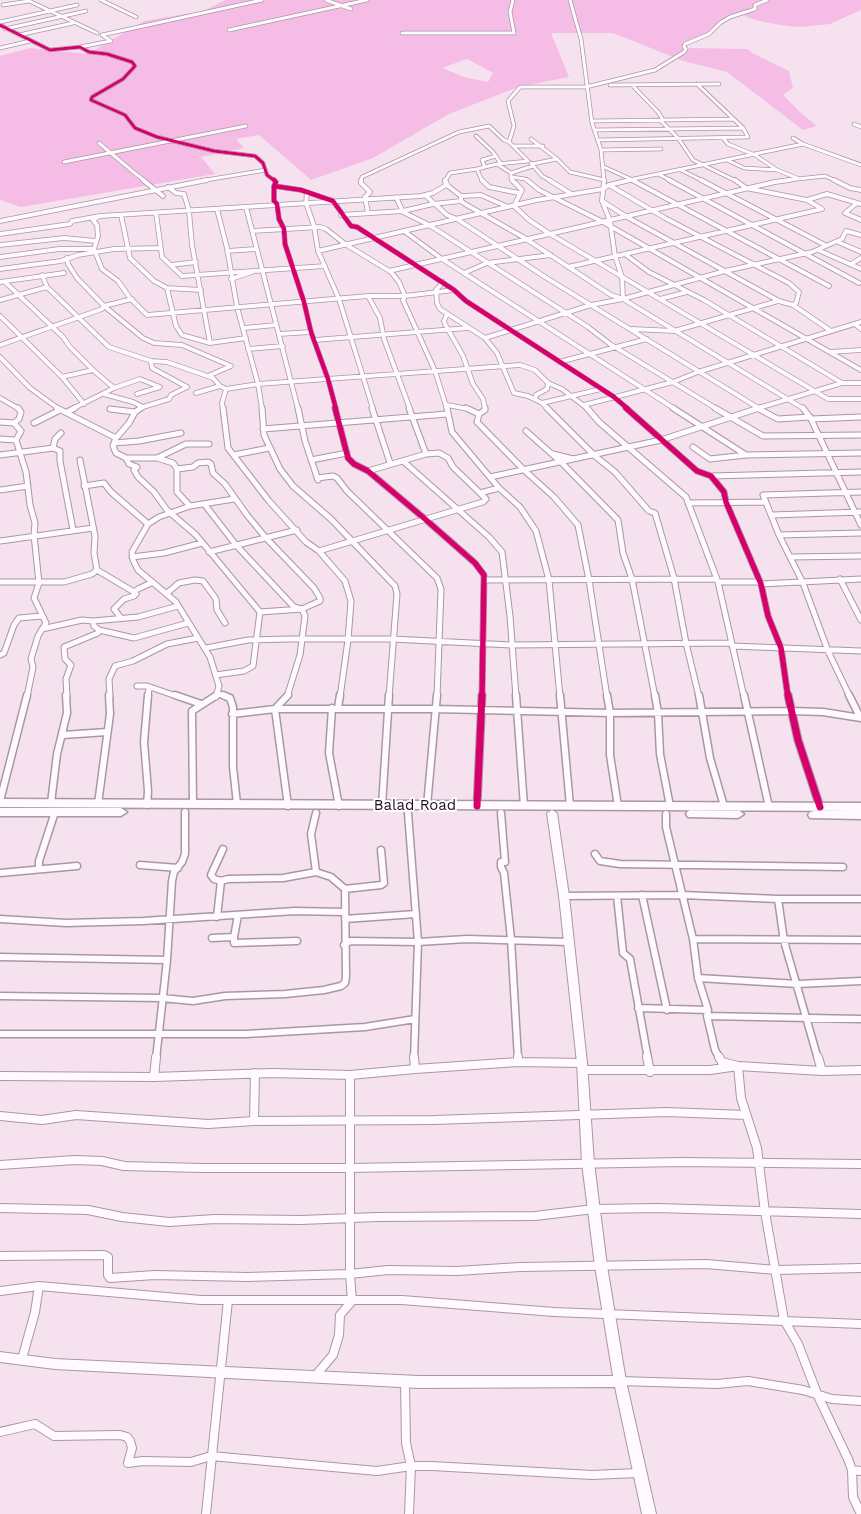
<!DOCTYPE html>
<html>
<head>
<meta charset="utf-8">
<style>
  body { margin:0 }
  canvas { display:block; background:#f6e1ef }
</style>
</head>
<body>
<canvas width="861" height="1514"></canvas>
<script>
const ctx = document.querySelector('canvas').getContext('2d');
ctx.lineJoin = 'round';
function paint(path, color) { ctx.fillStyle = color; ctx.fill(path, 'evenodd'); }
const poly = rows => new Path2D(rows.map(r => 'M' + r).join(''));
function stroke(path, color, width, dash) { ctx.strokeStyle = color; ctx.lineWidth = width; ctx.lineCap = dash ? 'butt' : 'round'; ctx.setLineDash(dash || []); ctx.stroke(path); }
function drawText(font, color, halo, rows, align = 'center') {
  ctx.font = font + ' "Work Sans",sans-serif'; ctx.lineWidth = 4; ctx.setLineDash([]); ctx.textBaseline = 'middle'; ctx.strokeStyle = halo; ctx.fillStyle = color; for (const [text, x, y, turn = 0] of rows) {
    ctx.save(); ctx.translate(x, y); ctx.rotate((+turn || 0) * Math.PI / 180); ctx.textAlign = isNaN(turn) ? turn : align; if (halo) ctx.strokeText(text, 0, 0); ctx.fillText(text, 0, 0); ctx.restore();
  }
}
const green = poly([
  [225,0,861,0,861,10,830,24,799,27,780,25,755,20,741,14,721,23,710,34,686,44,687,48,748,49,752,53,789,71,793,88,783,95,802,114,817,126,803,130,727,72,683,61,613,33,551,33,569,77,518,87,449,114,373,158,311,180,259,135,236,139,244,148,201,157,215,174,21,207,0,200,0,56,30,48,88,54,144,21,204,11],
  [467,59,493,73,488,82,464,77,442,68]
]);
const streetFar4 = poly([
  [101,0,136,17],
  [326,0,351,9],
  [570,0,581,39,592,123,601,150,604,181],
  [3,5,29,1,97,33],
  [0,22,77,5],
  [0,25,50,50,80,47,89,52,107,54,132,62,135,66,123,79,92,97,91,100,125,115,135,128,157,137,214,151,255,156,263,163,267,175,275,181],
  [5,29,86,11],
  [229,30,367,0],
  [402,33,514,33,510,12,513,0],
  [19,35,73,23],
  [80,47,111,41,102,35,262,0],
  [0,48,30,41],
  [610,85,719,84],
  [632,85,658,112,662,118,661,121,678,138,693,160,736,181],
  [592,121,734,119],
  [854,124,861,127],
  [594,130,743,128],
  [476,136,493,152,501,164],
  [723,138,728,144,755,155,777,170,797,178],
  [793,138,803,144],
  [531,139,557,159],
  [598,140,748,137,743,128,697,84],
  [99,143,131,170],
  [513,146,543,146],
  [601,150,661,149],
  [727,160,744,168,777,170],
  [64,162,246,126],
  [531,163,542,176,551,181],
  [497,164,511,173],
  [532,164,557,159,570,172,604,180],
  [485,167,482,160,496,156],
  [604,167,635,181],
  [679,169,703,181],
  [132,171,145,181],
  [658,174,672,181],
  [512,177,525,179,528,181],
  [200,181,266,170],
  [361,181,362,177,459,132,489,126,504,140,509,142],
  [445,181,450,173,477,169],
  [482,181,477,169,497,164,528,161,509,142,514,126,508,101,520,87,586,87,655,70,684,52,686,49,684,47,685,44,709,34,720,23,730,17,755,9,755,5,767,0],
  [513,181,511,179,511,173,533,166],
  [624,181,803,144,861,165],
  [779,181,825,176,836,181]
]);
const streetFar3 = poly([
  [143,180,163,196],
  [274,180,276,182,274,186,274,201,277,204,279,219,284,229,285,244,304,302,311,332,328,379,336,409],
  [361,180,361,183,370,192,365,197,368,213],
  [445,180,448,186,461,196,461,201,465,204,523,237,611,295,623,299,804,409],
  [482,180,489,187,519,193],
  [512,180,522,190,514,206,529,220,550,234,828,399,861,399],
  [527,180,539,190,603,222,861,370],
  [549,180,570,193],
  [604,180,602,201,610,221,615,256,622,277,623,299],
  [632,180,829,286],
  [669,180,859,283],
  [701,180,825,245],
  [834,180,850,188,861,190],
  [609,185,665,218,789,283,799,292,796,303,793,305],
  [274,186,301,190,333,201,351,226,357,227,454,290,466,301,614,397,628,409],
  [168,187,176,193,184,194,189,211,192,245,210,343],
  [307,192,306,203,314,226,318,251,339,299,373,409],
  [425,195,447,215,457,219,545,277,760,409],
  [461,196,481,195,508,207],
  [396,197,403,212,429,225,588,327,610,344,717,409],
  [807,200,827,194,861,204],
  [602,201,627,217,779,301,793,305,831,331],
  [857,203,845,213,861,220],
  [246,207,298,409],
  [217,209,227,248,237,307,258,384,262,409],
  [156,213,162,257,182,276,325,266],
  [121,215,130,258,154,281,167,288,176,326,182,335,210,343,246,338],
  [341,215,403,211,433,204,461,201],
  [98,217,93,220,97,225,98,236,94,249,102,269,118,281,130,298,147,315,368,296,405,296,454,290],
  [0,221,207,180],
  [252,231,320,227,326,229,345,244,391,272,399,282,405,296,403,300,435,371,447,409],
  [404,231,442,259,675,409],
  [0,234,70,224,72,221,100,216,421,196,433,193,446,185,445,181],
  [838,242,861,252],
  [0,245,64,238,96,241],
  [818,250,861,269],
  [227,251,256,249],
  [318,251,537,200,603,189,609,185,630,180],
  [626,255,649,272,704,300,842,383],
  [0,257,59,249,94,249],
  [67,258,68,264,77,278,104,306,143,338,154,343,182,345,231,366,208,376],
  [851,264,861,258],
  [171,265,196,262],
  [568,267,822,209,807,200,746,188,735,180],
  [0,269,61,261,78,255,114,249,160,248],
  [389,271,775,182,790,180],
  [464,273,487,263,551,255],
  [42,275,47,287,109,347,151,361,152,368,187,387,171,395,169,399,143,407],
  [231,279,252,272],
  [0,282,64,273],
  [5,282,63,337,70,347,93,370,62,377],
  [443,282,436,290,437,303,440,309,485,338,497,353,514,393,528,396,542,403,548,409],
  [167,288,201,290],
  [368,296,380,318,384,339,410,409],
  [660,299,687,292],
  [0,300,47,287],
  [447,314,444,321,445,324,463,356,473,384,483,399,485,409],
  [0,316,62,377,84,404],
  [855,324,861,329],
  [244,328,276,325],
  [632,329,674,331,778,301],
  [279,334,311,332],
  [485,338,591,305,623,299,725,271,812,252,842,239,846,231,861,235],
  [314,340,468,328],
  [0,345,102,309,104,306,132,299],
  [248,349,283,346],
  [830,352,861,350],
  [0,357,30,388,59,409],
  [151,361,167,362,213,378,220,386,226,389,222,403,223,409],
  [559,362,647,339],
  [114,388,140,379,160,387,137,394],
  [226,389,258,384,520,365,535,370,548,383,562,389,588,409],
  [196,393,220,386],
  [104,394,133,402,143,407,139,409],
  [0,398,19,409],
  [535,399,536,395,547,389,548,383],
  [542,403,601,389],
  [447,405,469,409],
  [584,405,673,382,698,372,861,322],
  [72,409,114,388,93,370],
  [110,409,113,409],
  [755,409,842,383,861,383]
]);
const streetFar2 = poly([
  [18,408,21,412,19,419,14,423,21,431,16,440,26,472,30,505,35,523,34,535,39,583,34,598,46,623,38,636,31,659,33,667,27,697],
  [57,408,116,438,129,423,135,412,141,408],
  [223,408,228,448,269,501,306,542,319,551,345,581,351,601,348,640,340,697],
  [262,408,264,435,280,469,293,486,332,520,395,586,397,594,389,697],
  [298,408,305,441,318,480],
  [335,408,348,458,354,464,368,471,425,519,475,563,484,575,482,697],
  [372,408,390,463],
  [409,408,426,454],
  [447,408,452,432,499,488,520,507,536,531,549,580,560,697],
  [466,408,479,414,477,422,524,470,554,497,578,525,589,580,607,697],
  [547,408,595,456,615,472,649,511,655,513,674,578,686,643,699,697],
  [587,408,599,422,686,497,718,582,744,697],
  [626,408,697,471,711,476,724,492,726,502,761,584,768,616,781,648,788,697],
  [673,408,746,455],
  [715,408,763,436,861,435],
  [757,408,778,419,810,417],
  [803,408,811,419,861,525],
  [110,409,135,412],
  [67,412,75,408],
  [479,414,485,410,485,408],
  [811,419,861,417],
  [0,422,14,423],
  [34,423,60,410],
  [263,429,447,414],
  [526,431,562,463,618,520,623,553,632,579,655,697],
  [116,438,113,446,116,453,126,458,157,458,173,463,177,469,177,492,190,506],
  [0,439,16,440],
  [114,443,139,441,181,433],
  [693,447,710,459,746,455,861,453],
  [53,448,55,439,61,433],
  [553,454,573,459],
  [0,455,53,448,60,451,60,461,73,530],
  [234,455,269,448],
  [126,458,129,464,137,467,134,470,138,477,154,492,167,510,196,535,260,612,253,666,244,671,216,675],
  [157,458,186,444,209,444],
  [311,460,347,453],
  [403,461,489,537,502,552,510,616,516,697],
  [177,469,193,467,198,463,208,462,211,464,213,473,225,484,247,515,266,538,314,588,320,598,320,601,302,609,260,612],
  [368,471,426,454,439,453,448,458,453,467,480,493],
  [711,476,861,472],
  [490,477,661,440,759,408],
  [317,478,333,476,337,478,347,491,437,578,441,589,437,697],
  [84,486,104,483,111,492,148,524],
  [0,490,28,486],
  [688,503,766,502],
  [205,505,236,545,294,607,302,609,305,616,300,655,287,697],
  [772,515,861,512],
  [779,535,861,533],
  [0,541,93,528],
  [319,551,483,502,486,499,480,493,499,488],
  [209,552,297,530],
  [132,557,164,553,202,543],
  [790,557,861,556],
  [97,570,134,592],
  [840,579,861,620],
  [484,580,716,579],
  [0,582,64,582,92,574,97,570,94,553,95,536,80,460],
  [718,582,760,582],
  [761,584,861,579],
  [167,593,179,583,195,580,203,581,216,599,217,610,225,623],
  [121,618,114,609,124,599,134,596,136,594,134,592,138,589,151,583,150,581],
  [42,629,82,620,93,621,138,617,178,606],
  [99,630,134,638,188,623],
  [732,646,861,651],
  [206,648,248,640,289,639,392,639,511,645,731,643],
  [0,655,4,653,14,625,19,618,42,616],
  [137,686,147,686,179,697],
  [217,693,226,697],
  [67,697,66,679,71,665,65,659,64,647,98,633,99,630,94,626,93,621],
  [110,697,109,679,115,666,133,661,167,644,198,638],
  [148,697,149,688],
  [216,697,219,686,210,657,176,602,138,570,133,560,132,552,148,524,159,517,190,506,234,499],
  [850,697,828,651,803,583,779,535,763,495,861,492]
]);
const streetFar1 = poly([
  [175,695,201,704],
  [223,695,230,698,233,707,233,767,237,804],
  [288,695,275,709,436,709,610,713,790,711,823,712,861,718],
  [516,695,524,806],
  [560,695,570,806],
  [607,695,610,713,610,755,618,806],
  [655,695,658,713,660,754,670,806],
  [699,695,710,758,724,806],
  [744,695,769,807],
  [788,695,798,740,820,807],
  [849,695,860,717],
  [332,708,329,753,339,806],
  [338,708,340,695],
  [232,714,275,709,288,806],
  [63,735,107,732],
  [0,801,27,695],
  [51,803,57,754,67,713,66,695],
  [98,804,110,714,109,695],
  [193,804,192,711,217,695],
  [147,805,148,791,144,742,148,695],
  [382,806,389,695],
  [427,806,437,695],
  [477,806,482,695],
  [408,813,418,942,414,1059],
  [501,813,505,862,501,862,501,867,504,873,511,939,518,1059],
  [666,814,666,827,693,939,698,978,708,1010,707,1016,715,1050,720,1059],
  [595,854,600,861,620,864,843,867],
  [140,865,178,868],
  [39,869,39,861,55,812],
  [0,873,77,866],
  [221,881,214,879,211,875,223,849],
  [345,889,381,885,384,883,381,850],
  [642,895,667,1010],
  [564,896,682,895,778,899,861,899],
  [617,896,623,953,630,959,648,1059],
  [778,899,784,941,818,1059],
  [217,917,221,881,228,879,283,878,316,872],
  [0,919,66,923,143,921,295,911,344,912],
  [345,919,416,914],
  [234,937,238,915],
  [212,938,234,937,234,943,297,941],
  [693,939,861,940],
  [344,945,350,941,418,942,467,939,568,942],
  [0,957,167,960],
  [698,978,798,984,861,981],
  [0,996,162,998,193,1001,225,996,285,994,324,990,341,986,345,983,346,976,345,889,331,877,316,872,311,834,316,813],
  [638,1008,708,1010],
  [707,1016,861,1019],
  [0,1034,246,1034,365,1027,415,1019],
  [156,1059,167,960,172,881,174,872,182,862,185,854,185,812]
]);
const street = poly([
  [518,1057,518,1062],
  [647,1057,650,1072],
  [719,1057,722,1062,738,1066,741,1098,757,1148,765,1212,784,1320,798,1344,818,1396,848,1459,852,1470,853,1497,861,1514],
  [818,1057,822,1071],
  [415,1069,518,1062,582,1063],
  [583,1070,710,1070,738,1066,822,1071,861,1070],
  [0,1076,154,1077,156,1057],
  [154,1077,272,1073,350,1075,415,1069,414,1057],
  [0,1116,42,1120,76,1115,208,1124,254,1121,434,1120,666,1112,746,1115],
  [254,1121,255,1073],
  [0,1165,75,1160,102,1161,124,1166,201,1168,350,1168,681,1162,861,1164],
  [0,1208,88,1210,122,1217,169,1222,215,1219,301,1220,377,1217,535,1216,594,1209,657,1208,861,1214],
  [0,1256,104,1255,108,1257,108,1275,110,1278,155,1275,247,1277,350,1274,388,1270,457,1271,520,1267,706,1264,776,1270,861,1268],
  [0,1291,39,1286,201,1300,228,1300],
  [22,1359,35,1312,39,1286],
  [315,1376,333,1355,339,1335,340,1315,352,1301,350,1274,350,1075],
  [620,1381,717,1384,748,1381,803,1390,832,1399,861,1401],
  [405,1382,406,1443,411,1466,409,1514],
  [0,1432,35,1424,54,1436,120,1435,127,1437,130,1441,132,1448,128,1463,143,1461,191,1462,211,1456,377,1471,411,1466,432,1466,592,1475,638,1473],
  [852,1470,861,1471],
  [206,1514,228,1300,402,1300,554,1312,861,1324]
]);
const secondary = poly([
  [552,810,557,813,569,896,587,1063,594,1163,607,1266,626,1381,656,1514,642,1514,615,1387,419,1388,55,1369,0,1362,0,1352,55,1359,419,1376,613,1376,595,1266,582,1163,577,1063,559,896,547,813,552,810]
]);
const highway = poly([
  [0,799,861,803,861,811,0,807,0,799],
  [0,808,121,808,127,812,121,816,0,816,0,808],
  [692,810,738,810,744,814,738,818,688,817,686,814,688,811,692,810],
  [814,811,861,811,861,819,810,818,808,815,810,812,814,811]
]);
const cyclewayFar3 = poly([
  [0,25,50,50,80,47,89,52,107,54,132,62,135,66,123,79,92,97,91,100,125,115,135,128,157,137,214,151,255,156,263,163,267,175,275,181]
]);
const cyclewayFar2 = poly([
  [274,180,276,182,274,186,274,201,277,204,279,219,284,229,285,244,304,302,311,332,328,379,336,409],
  [274,186,301,190,333,201,351,226,357,227,454,290,466,301,614,397,628,409]
]);
const cyclewayFar1 = poly([
  [335,408,348,458,354,464,368,471,425,519,475,563,484,575,482,697],
  [626,408,697,471,711,476,724,492,726,502,761,584,768,616,781,648,788,697]
]);
const cycleway = poly([
  [788,695,798,740,820,807],
  [477,806,482,695]
]);
const streetNames = [
  ["Balad Road",415,806]
];
paint(green, '#f5bde5');
stroke(streetFar4, '#aa97a4', 4.5);
stroke(streetFar3, '#aa97a4', 5.5);
stroke(streetFar2, '#aa97a4', 7);
stroke(streetFar1, '#aa97a4', 9);
stroke(street, '#aa97a4', 10);
stroke(secondary, '#aa97a4', 2);
stroke(highway, '#aa97a4', 3);
stroke(streetFar4, '#fefafd', 3);
stroke(streetFar3, '#fefafd', 4);
stroke(streetFar2, '#fefafd', 5);
stroke(streetFar1, '#fefafd', 6);
stroke(street, '#fefafd', 8);
paint(secondary, '#fefafd');
paint(highway, '#fefafd');
stroke(cyclewayFar3, '#d6006c', 3);
stroke(cyclewayFar2, '#d6006c', 4.5);
stroke(cyclewayFar1, '#d6006c', 5.5);
stroke(cycleway, '#d6006c', 7);
drawText('15px', '#230e1d', '#fff', streetNames);
</script>
</body>
</html>
